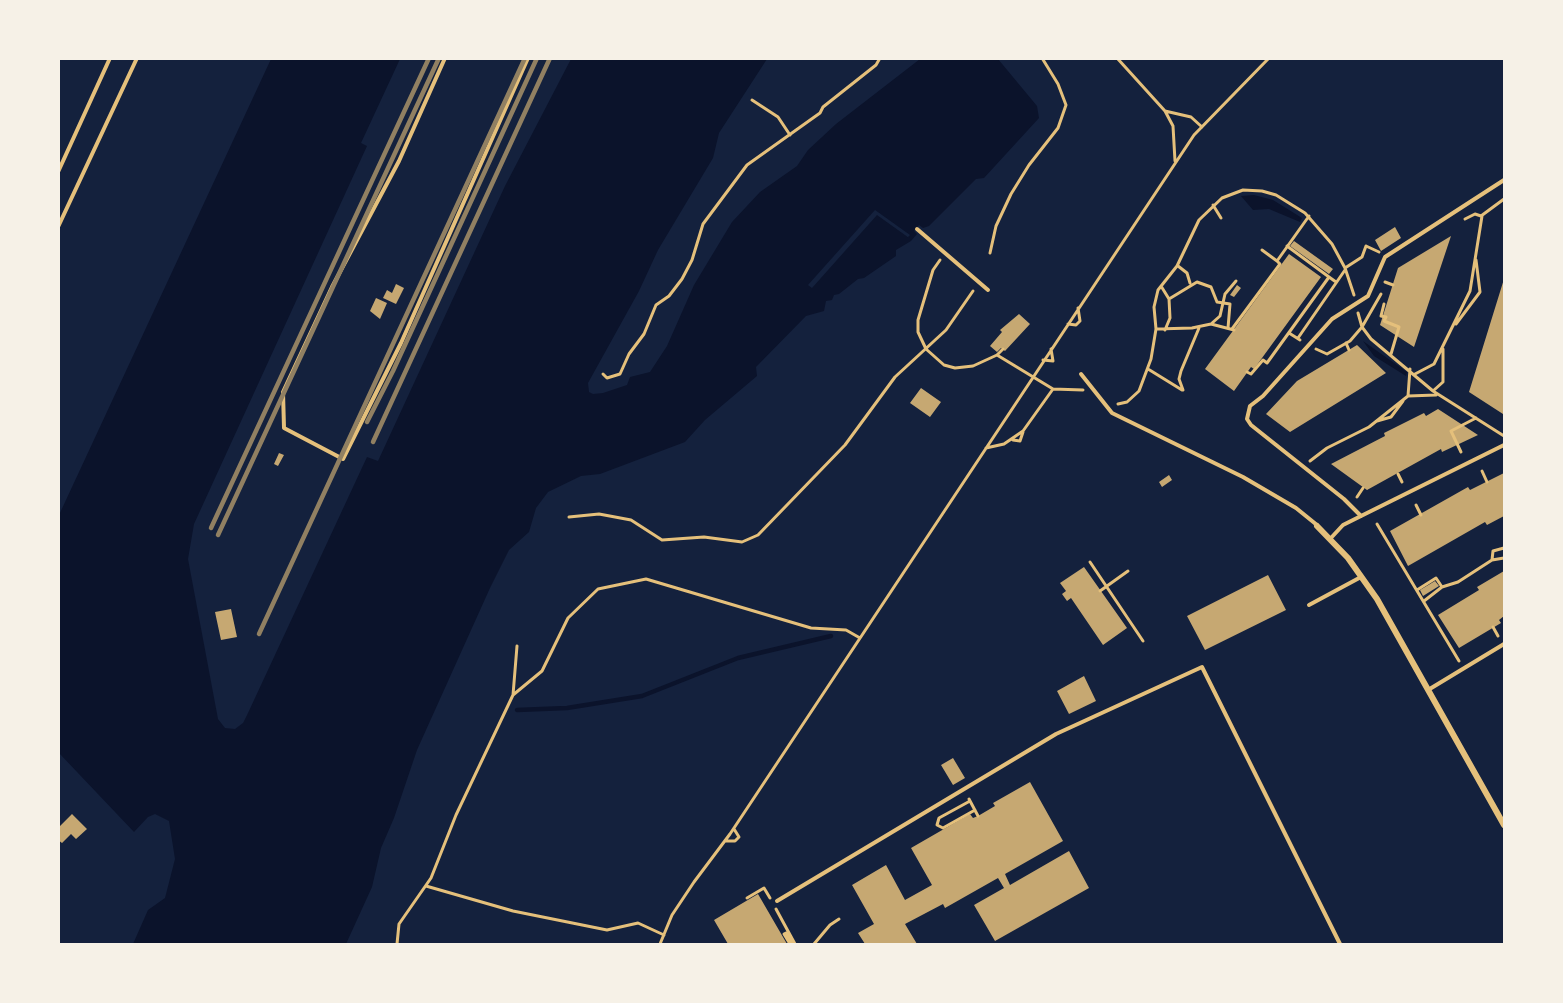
<!DOCTYPE html>
<html>
<head>
<meta charset="utf-8">
<style>
  body { margin:0 }
  #map { position:relative; width:1563px; height:1003px; overflow:hidden; background:#14213d; font-family:Cabin,sans-serif }
  canvas { display:block }
  .frame { position:absolute; inset:0; border:60px solid #f6f1e7; pointer-events:none }
</style>
</head>
<body>
<div id="map">
<canvas width="1563" height="1003"></canvas>
<div class="frame"></div>
</div>
<script>
const ctx = document.querySelector('canvas').getContext('2d');
ctx.lineJoin = 'round';
function paint(path, color) { ctx.fillStyle = color; ctx.fill(path, 'evenodd'); }
const poly = rows => new Path2D(rows.map(r => 'M' + r).join(''));
function stroke(path, color, width, dash) { ctx.strokeStyle = color; ctx.lineWidth = width; ctx.lineCap = dash ? 'butt' : 'round'; ctx.setLineDash(dash || []); ctx.stroke(path); }
const water = poly([
  [271,59,400,59,361,143,367,146,194,524,188,559,218,719,225,728,235,729,243,723,248,713,367,457,378,461,505,186,571,59,767,59,719,133,713,158,658,250,639,291,588,383,589,392,593,394,603,393,627,385,630,377,650,372,667,346,694,285,732,222,760,192,797,166,808,150,836,124,920,59,998,59,1037,106,1039,118,984,178,976,179,929,226,923,228,919,225,914,231,917,234,911,241,896,250,896,256,864,278,858,279,839,294,834,295,832,300,826,301,824,311,806,316,756,367,757,376,705,420,685,442,600,474,581,476,548,492,536,508,529,532,509,550,490,588,417,750,394,818,381,848,372,887,346,944,133,944,148,910,165,898,175,859,169,821,155,814,148,817,134,832,59,753,59,515],
  [1254,195,1273,200,1302,218,1300,222,1269,209,1253,210,1241,196],
  [1363,341,1407,372,1406,376,1374,356]
]);
const pier = poly([
  [875,210,910,235,908,237,912,240,877,215,812,288,808,285]
]);
const stream = poly([
  [517,710,567,708,642,696,738,658,831,636]
]);
const building = poly([
  [1395,227,1401,238,1381,251,1375,240],
  [1451,236,1414,347,1380,325,1398,268],
  [1294,241,1333,269,1329,274,1290,246],
  [1289,254,1321,277,1254,369,1251,367,1234,391,1205,369],
  [1504,279,1504,409,1503,414,1469,392],
  [396,284,404,288,396,304,383,298,387,290,392,293],
  [1237,285,1241,288,1234,297,1230,295],
  [376,298,387,303,380,319,370,311],
  [1019,314,1030,324,1005,351,1001,348,997,352,990,346,1002,332,1000,330],
  [1357,345,1386,373,1290,432,1266,414,1297,381],
  [921,388,941,402,930,417,910,403],
  [1438,409,1478,435,1442,452,1441,449,1367,490,1331,464,1385,436,1384,433,1424,413,1426,416],
  [279,453,284,455,278,466,274,464],
  [1504,473,1504,516,1487,525,1485,522,1408,566,1390,531,1468,487,1470,490],
  [1169,475,1172,480,1162,487,1159,482],
  [1084,567,1127,628,1103,645,1071,598,1067,601,1062,594,1066,591,1060,583],
  [1504,571,1504,616,1499,620,1501,623,1459,648,1438,615,1479,590,1477,587],
  [1268,575,1286,610,1205,650,1187,616],
  [1435,581,1439,586,1423,596,1420,590],
  [231,609,237,637,221,640,215,612],
  [1084,676,1096,701,1069,714,1057,691],
  [953,758,965,778,953,785,941,765],
  [1030,782,1063,841,1005,874,1010,885,1069,851,1089,888,995,941,974,905,1004,888,998,878,945,908,943,904,905,924,917,944,865,944,858,933,874,924,852,885,886,865,905,900,932,885,911,848,970,814,973,818,978,816,995,806,993,803],
  [72,814,87,829,76,839,71,834,62,843,58,840,58,828],
  [758,894,787,944,728,944,714,920]
]);
const path = poly([
  [1117,58,1165,111,1191,117,1202,127],
  [752,100,778,117,790,135],
  [1165,111,1173,126,1175,161],
  [1213,205,1221,218],
  [1465,219,1475,214,1481,216,1504,199],
  [1287,246,1329,277],
  [1262,250,1277,261],
  [990,253,996,226,1011,194,1029,165,1058,128,1066,105,1058,84,1042,58],
  [940,260,933,270,918,320,918,332,926,349,944,365,955,368,973,366,997,355,1003,349],
  [1178,266,1187,273,1190,283],
  [1345,268,1362,257,1366,246,1379,252],
  [1385,282,1393,285],
  [1161,286,1169,299],
  [1384,304,1381,316,1386,317,1384,321,1399,327,1391,354],
  [1358,313,1362,327,1371,339,1433,391,1504,436],
  [1068,324,1076,325,1080,321,1078,308],
  [1211,324,1220,316,1225,294,1236,281],
  [1456,324,1480,292,1476,260],
  [1156,329,1192,328,1211,324,1234,330],
  [1232,329,1280,264,1277,261,1309,216],
  [1165,330,1170,318,1169,299,1197,282,1211,287,1217,302,1230,304,1228,328],
  [1289,333,1300,340],
  [1298,338,1345,270],
  [1346,343,1349,350],
  [1316,349,1327,354,1350,341,1362,327,1381,294],
  [997,355,1053,389],
  [1043,360,1053,361,1051,349],
  [1148,369,1182,390],
  [1247,372,1251,374,1263,360,1267,363,1329,277,1336,282],
  [603,374,607,378,620,374,629,354,644,334,656,305,669,296,682,279,692,260,703,224,747,165,820,113,823,107,876,65,880,58],
  [1415,374,1434,364,1470,291,1482,216],
  [1183,390,1179,379,1181,371,1199,328],
  [1433,391,1443,382,1443,349],
  [1408,396,1436,395],
  [1118,404,1127,402,1139,391,1151,359,1156,329,1154,307,1158,290,1177,266,1199,220,1222,198,1243,190,1262,191,1276,195,1305,213,1332,244,1345,268,1354,295],
  [1377,421,1391,417,1403,401],
  [1013,440,1020,441,1023,432],
  [986,448,1004,444,1023,431,1053,389,1083,390],
  [1461,452,1451,431,1476,418],
  [1310,461,1327,448,1369,427,1408,396,1410,369],
  [1482,471,1487,482],
  [1398,474,1402,482],
  [1357,497,1363,488],
  [1416,505,1421,515],
  [569,517,599,514,631,520,662,540,704,537,742,542,758,535,845,445,895,377,946,330,973,291],
  [1377,524,1459,661],
  [1492,560,1504,558],
  [1090,562,1143,641],
  [1417,590,1436,578,1442,587],
  [1100,591,1128,571],
  [1424,601,1442,587,1458,582,1492,560,1493,551,1504,548],
  [1493,627,1498,636],
  [513,695,542,671,568,618,598,589,646,579,811,628,846,630,860,638],
  [969,799,978,816],
  [970,801,939,818,937,825,943,828,975,810],
  [725,841,735,841,739,837,734,829],
  [426,886,513,911,607,930,638,923,664,935],
  [747,898,764,888,770,898],
  [776,909,795,944],
  [397,944,399,924,431,878,456,815,513,695,517,646],
  [660,944,672,915,694,882,730,834,1194,135,1269,58],
  [790,944,784,934,786,933,792,944],
  [814,944,830,925,839,919]
]);
const service = poly([
  [445,58,399,161,332,287,283,392,284,428,343,459,401,343,528,58],
  [58,172,110,58],
  [58,227,137,58],
  [917,229,988,290],
  [1081,374,1112,413,1243,477,1296,508,1317,525],
  [1361,516,1344,499,1251,425,1247,419,1250,406,1263,396,1332,319,1368,296,1385,257,1504,180],
  [1330,539,1343,525,1361,516,1504,445],
  [1309,605,1361,577],
  [1428,690,1504,644],
  [777,901,1056,734,1202,667,1340,944]
]);
const minor = poly([
  [1317,526,1348,558,1377,599,1504,825]
]);
const rail = poly([
  [367,422,393,371,537,58],
  [373,442,550,58],
  [211,528,429,58],
  [218,535,439,58],
  [259,634,525,58]
]);
paint(water, '#0b132b');
paint(pier, '#14213d');
stroke(stream, '#0b132b', 4.5);
paint(building, '#c6a872');
stroke(path, '#e5c07b', 3);
stroke(service, '#e5c07b', 4);
stroke(minor, '#e5c07b', 6);
stroke(rail, '#918062', 4.5);
</script>
</body>
</html>
